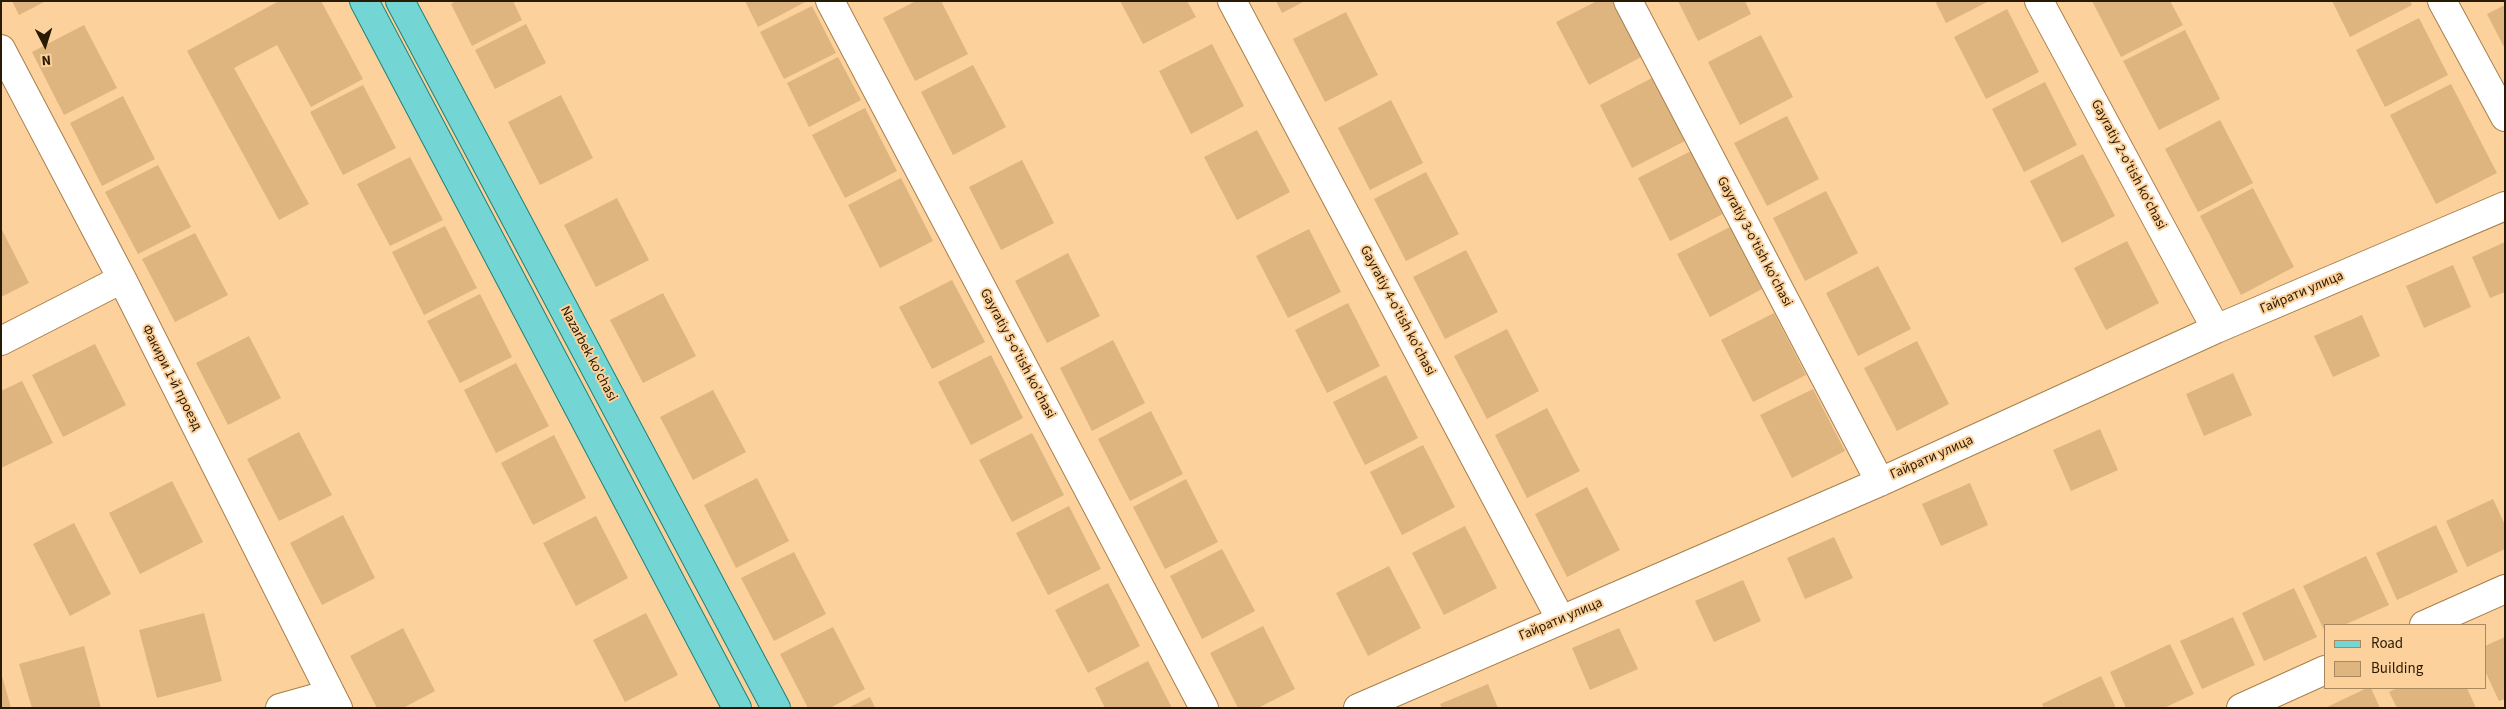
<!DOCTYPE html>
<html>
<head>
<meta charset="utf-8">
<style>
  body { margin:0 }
  #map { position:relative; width:2506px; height:709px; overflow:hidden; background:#fcd19b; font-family:"Source Sans 3",sans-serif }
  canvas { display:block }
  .frame { position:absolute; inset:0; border:2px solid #291a04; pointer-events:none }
  .legend { position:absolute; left:2324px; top:624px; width:162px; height:65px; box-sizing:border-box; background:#fcd19b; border:1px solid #a8885f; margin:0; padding:6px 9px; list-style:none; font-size:15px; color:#291a04 }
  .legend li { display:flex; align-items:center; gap:10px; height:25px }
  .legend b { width:25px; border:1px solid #a8885f }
  .north { position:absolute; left:20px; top:20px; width:50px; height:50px; -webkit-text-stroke:4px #fcd19b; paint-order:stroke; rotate:175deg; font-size:14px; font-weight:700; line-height:20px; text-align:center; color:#291a04 }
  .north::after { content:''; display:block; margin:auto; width:18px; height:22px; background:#291a04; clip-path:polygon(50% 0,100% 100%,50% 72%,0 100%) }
</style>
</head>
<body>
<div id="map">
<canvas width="2506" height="709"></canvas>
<div class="frame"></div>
<ul class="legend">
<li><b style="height:6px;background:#73d6d4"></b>Road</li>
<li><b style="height:14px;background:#deb47f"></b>Building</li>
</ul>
<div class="north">N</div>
</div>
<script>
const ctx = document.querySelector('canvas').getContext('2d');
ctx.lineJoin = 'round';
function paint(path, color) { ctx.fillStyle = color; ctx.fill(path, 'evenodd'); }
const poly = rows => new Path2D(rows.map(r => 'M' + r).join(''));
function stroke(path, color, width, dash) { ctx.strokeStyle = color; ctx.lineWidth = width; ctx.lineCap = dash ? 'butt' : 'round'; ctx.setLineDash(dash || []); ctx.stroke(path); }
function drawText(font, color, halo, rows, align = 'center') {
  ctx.font = font + ' "Source Sans 3",sans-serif'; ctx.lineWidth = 4; ctx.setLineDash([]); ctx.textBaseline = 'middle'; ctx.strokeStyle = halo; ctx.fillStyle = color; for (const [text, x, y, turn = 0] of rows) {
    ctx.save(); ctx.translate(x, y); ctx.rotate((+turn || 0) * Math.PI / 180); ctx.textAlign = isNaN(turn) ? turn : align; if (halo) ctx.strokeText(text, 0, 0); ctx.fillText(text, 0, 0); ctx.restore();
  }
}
const building = poly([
  [12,1,46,1,19,15],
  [279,1,321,1,363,79,311,107,277,45,234,68,309,204,279,220,187,51],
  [456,1,513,1,522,20,472,46,451,4],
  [745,1,807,1,758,27],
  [916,1,941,1,968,54,915,81,883,18],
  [1120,1,1187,1,1196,17,1143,44],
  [1276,1,1305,1,1282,13],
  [1597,1,1613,1,1641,57,1589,85,1556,22],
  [1678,1,1745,1,1751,14,1698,41],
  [1935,1,1989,1,1946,23],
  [2092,1,2170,1,2183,25,2121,57],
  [2332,1,2410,1,2412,5,2350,37],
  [2505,5,2505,49,2487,14],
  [812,6,836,53,784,79,760,32],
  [2007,9,2039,72,1986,99,1954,37],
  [1346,12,1378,75,1325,102,1293,39],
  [2419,18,2448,75,2385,107,2356,50],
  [526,24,546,63,495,89,475,50],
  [84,25,117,88,64,115,32,52],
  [2185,30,2220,99,2159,130,2123,61],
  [1761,35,1793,97,1740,125,1708,62],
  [1212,44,1244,106,1191,134,1159,71],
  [838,57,861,100,809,127,787,83],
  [973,65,1006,127,953,155,921,92],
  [1652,78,1685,141,1632,168,1600,105],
  [2045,82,2077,145,2024,172,1992,109],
  [2451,84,2497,173,2436,204,2390,115],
  [363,85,396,148,343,175,310,112],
  [561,95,593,158,540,185,508,122],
  [123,96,155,159,102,186,70,123],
  [1391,100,1423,163,1370,190,1338,128],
  [865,108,897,171,845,198,812,135],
  [1787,116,1819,179,1767,206,1734,143],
  [2220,120,2253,183,2198,212,2165,149],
  [1257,130,1290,192,1237,220,1204,157],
  [1691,151,1723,214,1670,241,1638,178],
  [2083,154,2115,216,2062,243,2030,181],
  [410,157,443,220,390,246,357,184],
  [1022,160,1054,223,1001,250,969,187],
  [158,165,191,227,138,254,105,192],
  [1426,172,1459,234,1406,261,1374,199],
  [901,178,933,241,880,268,848,205],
  [2253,188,2294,267,2241,295,2200,216],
  [1826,191,1858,253,1805,281,1773,218],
  [617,198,649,260,596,287,564,225],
  [445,226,477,288,424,315,392,252],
  [1730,227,1762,289,1710,317,1677,254],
  [1,228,29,283,1,297],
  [1309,229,1341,292,1288,318,1256,256],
  [195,233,228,295,175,322,142,259],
  [2127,241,2159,303,2106,330,2074,268],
  [2505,242,2505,292,2490,298,2472,257],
  [1466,250,1498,312,1445,339,1413,277],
  [1068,253,1100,316,1047,343,1015,281],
  [2453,265,2471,307,2424,328,2406,286],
  [1878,266,1911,329,1858,356,1826,293],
  [952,280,985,342,932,369,899,307],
  [663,293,696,356,643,383,610,320],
  [480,294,512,357,460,383,427,321],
  [1348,303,1380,366,1327,393,1295,330],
  [1774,313,1806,375,1753,402,1721,340],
  [2362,315,2380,356,2333,377,2314,336],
  [1507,329,1539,391,1487,419,1454,356],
  [249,336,281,398,228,425,196,363],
  [1113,340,1145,403,1092,431,1060,368],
  [1917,341,1949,404,1897,431,1864,368],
  [95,344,126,405,63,437,32,375],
  [991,355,1023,418,971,445,938,382],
  [516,363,549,426,496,453,464,390],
  [2233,373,2252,415,2204,436,2186,394],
  [1386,375,1418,438,1365,465,1333,402],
  [22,381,53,443,1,468,1,391],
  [1813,389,1845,451,1792,478,1760,415],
  [713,390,746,452,693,480,660,417],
  [1547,408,1580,471,1527,498,1495,435],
  [1151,411,1183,474,1130,501,1098,439],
  [2100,429,2118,470,2071,491,2053,450],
  [299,432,332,495,279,521,247,459],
  [1032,433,1064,495,1012,522,979,460],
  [554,435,586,498,533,525,501,463],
  [1423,445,1455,507,1402,535,1370,472],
  [757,478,789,541,736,568,704,505],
  [1186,479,1218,542,1165,569,1133,507],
  [172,481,203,542,140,574,109,513],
  [1970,483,1988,525,1941,546,1922,504],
  [1587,487,1620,550,1567,577,1535,514],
  [2493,499,2505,525,2505,549,2467,567,2446,521],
  [1069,506,1101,569,1048,595,1016,533],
  [343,515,375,578,322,605,290,543],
  [596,516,628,578,576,606,543,543],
  [74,523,111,594,70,616,33,544],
  [2436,525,2458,572,2397,600,2376,553],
  [1465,526,1497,588,1444,615,1412,553],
  [1834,537,1853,578,1805,599,1787,558],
  [1222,549,1255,611,1202,639,1170,576],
  [794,552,826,614,774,641,741,578],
  [2366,556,2389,605,2344,625,2325,625,2325,632,2303,586],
  [1389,566,1421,628,1368,656,1336,593],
  [1743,580,1761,621,1714,642,1695,601],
  [1108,583,1140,646,1088,673,1055,610],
  [2294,588,2317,637,2264,661,2242,613],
  [204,613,222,681,157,698,139,630],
  [646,613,678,675,625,702,593,640],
  [2233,617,2255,665,2202,689,2180,641],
  [1263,626,1295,689,1258,708,1238,708,1210,653],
  [833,627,865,689,830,708,808,708,780,654],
  [403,628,435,691,403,708,377,708,350,656],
  [1619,628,1638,669,1590,690,1572,648],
  [2505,637,2505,699,2499,701,2485,671,2485,646],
  [2170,644,2194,694,2164,708,2126,708,2110,672],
  [84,646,101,708,32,708,19,664],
  [1148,661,1172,708,1105,708,1095,688],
  [1,676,2,676,11,708,1,708],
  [2101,676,2116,708,2044,708,2042,704],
  [1488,684,1498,708,1442,708,1440,704],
  [2367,688,2371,688,2380,708,2325,708],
  [2397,688,2467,688,2476,708,2397,708,2389,692],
  [870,697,875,708,848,708]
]);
const minor = poly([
  [830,1,1204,708],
  [1232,1,1561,620],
  [1628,1,1880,482],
  [2039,1,2216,329],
  [2442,1,2505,117],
  [1,49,122,279,338,708],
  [1,341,122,279],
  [2424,625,2505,589],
  [280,708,330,694],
  [1358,708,1880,482,2216,329,2505,206],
  [2241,708,2325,670]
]);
const major = poly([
  [364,1,737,708],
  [400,1,776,708]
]);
const streetNames = [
  ["Gayratiy 2-o'tish ko'chasi",2128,165,62],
  ["Gayratiy 3-o'tish ko'chasi",1754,242,62],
  ["Гайрати улица",2302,293,-23],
  ["Gayratiy 4-o'tish ko'chasi",1397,311,62],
  ["Nazarbek ko'chasi",588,354,62],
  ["Gayratiy 5-o'tish ko'chasi",1017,354,62],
  ["Факири 1-й проезд",171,378,63],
  ["Гайрати улица",1932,458,-24],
  ["Гайрати улица",1561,620,-23]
];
paint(building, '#deb47f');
stroke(minor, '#a77f4b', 30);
stroke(major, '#1d8278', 30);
stroke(minor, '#fff', 28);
stroke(major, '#73d6d4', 28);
drawText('14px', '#291a04', '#fcd19b', streetNames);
</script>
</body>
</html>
